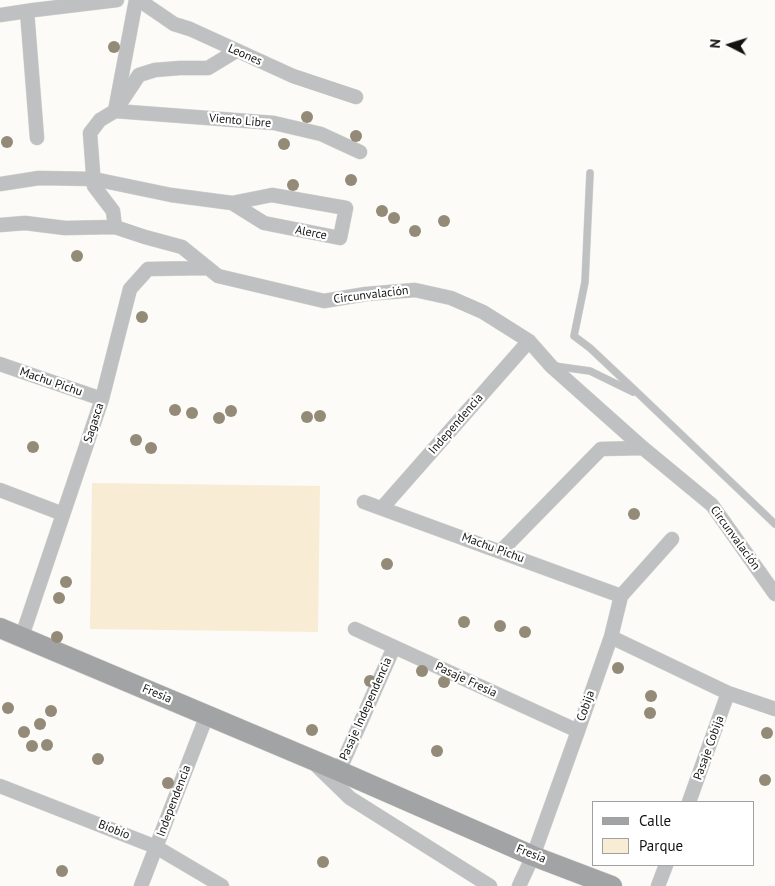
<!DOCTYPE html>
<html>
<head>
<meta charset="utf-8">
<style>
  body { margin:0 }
  #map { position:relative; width:775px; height:886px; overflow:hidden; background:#fcfbf7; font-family:"PT Sans",sans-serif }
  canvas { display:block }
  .legend { position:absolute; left:592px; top:801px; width:162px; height:65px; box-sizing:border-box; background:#fff; border:1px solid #a1a0a0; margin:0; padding:6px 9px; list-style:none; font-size:15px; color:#131211 }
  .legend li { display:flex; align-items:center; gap:10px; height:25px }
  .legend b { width:25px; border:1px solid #a1a0a0 }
  .north { position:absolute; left:705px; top:20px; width:50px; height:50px; -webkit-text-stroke:4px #fff; paint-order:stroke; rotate:275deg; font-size:14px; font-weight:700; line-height:20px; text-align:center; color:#131211 }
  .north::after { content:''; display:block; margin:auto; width:18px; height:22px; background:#131211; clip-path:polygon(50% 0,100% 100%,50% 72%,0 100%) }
</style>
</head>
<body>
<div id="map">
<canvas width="775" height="886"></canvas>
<ul class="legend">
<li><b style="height:6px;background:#a1a3a5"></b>Calle</li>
<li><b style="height:14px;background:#f8ecd4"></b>Parque</li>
</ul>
<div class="north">N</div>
</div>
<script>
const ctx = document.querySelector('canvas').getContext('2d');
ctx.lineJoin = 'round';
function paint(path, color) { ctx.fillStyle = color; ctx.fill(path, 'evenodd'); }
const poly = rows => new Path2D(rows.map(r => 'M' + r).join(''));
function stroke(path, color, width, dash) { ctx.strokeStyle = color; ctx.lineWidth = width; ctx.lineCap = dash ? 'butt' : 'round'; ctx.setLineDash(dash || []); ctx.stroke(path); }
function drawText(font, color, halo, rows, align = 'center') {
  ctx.font = font + ' "PT Sans",sans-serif'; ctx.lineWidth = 4.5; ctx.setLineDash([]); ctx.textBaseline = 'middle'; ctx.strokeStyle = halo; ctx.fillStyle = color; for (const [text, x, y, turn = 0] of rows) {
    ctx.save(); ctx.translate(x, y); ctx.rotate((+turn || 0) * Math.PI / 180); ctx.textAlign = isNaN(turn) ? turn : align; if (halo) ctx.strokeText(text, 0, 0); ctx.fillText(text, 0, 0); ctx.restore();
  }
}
const green = poly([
  [92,483,320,486,318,632,90,629]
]);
const lane = poly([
  [590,173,585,282,574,336,590,348,642,397,775,524],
  [554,366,590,371,633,392]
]);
const street = poly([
  [136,0,115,111,274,123,321,134,360,152],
  [139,0,174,24,190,29,293,76,356,97],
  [27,11,37,138],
  [0,15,34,10,117,0],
  [0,184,39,178,94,179,171,195,232,203,272,195,346,208,340,238,264,223,232,203],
  [0,225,25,223,65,228,115,227,145,237,182,247,218,276,324,301,366,294,415,290,451,298,483,312,529,341,551,366,643,448],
  [115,227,113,211,94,186,90,133,100,120,115,111,139,75,155,70,180,68,208,68,236,51],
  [0,364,102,399],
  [0,490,63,514],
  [364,502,621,596],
  [382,508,529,341],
  [501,551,601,449,643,448,712,505,775,594],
  [355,629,578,731],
  [22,636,102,399,130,289,148,269,206,268],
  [611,637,728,693,775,709],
  [317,766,350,798,490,886],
  [339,771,394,647],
  [0,786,156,847,222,886],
  [689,802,728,693],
  [141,886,207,715],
  [519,886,533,856,578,731,611,637,621,596,672,539],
  [658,886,666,865]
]);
const secondary = poly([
  [0,628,339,771,533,856,612,886]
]);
const trees = [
  [114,47],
  [307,117],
  [356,136],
  [7,142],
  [284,144],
  [351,180],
  [293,185],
  [382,211],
  [394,218],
  [444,221],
  [415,231],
  [77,256],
  [142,317],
  [175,410],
  [231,411],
  [192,413],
  [320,416],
  [307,417],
  [219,418],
  [136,440],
  [33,447],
  [151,448],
  [634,514],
  [387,564],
  [66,582],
  [59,598],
  [464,622],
  [500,626],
  [525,632],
  [57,637],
  [618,668],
  [422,671],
  [370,681],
  [444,682],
  [651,696],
  [8,708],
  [51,711],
  [650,713],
  [40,724],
  [312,730],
  [24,732],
  [767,733],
  [47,745],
  [32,746],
  [437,751],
  [98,759],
  [765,780],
  [168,783],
  [323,862],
  [62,871]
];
const streetNames = [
  ["Leones",245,55,24],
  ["Viento Libre",240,121,5],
  ["Alerce",311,233,11],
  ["Circunvalación",371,295,-7],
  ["Machu Pichu",51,382,19],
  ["Sagasca",94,423,-72],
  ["Independencia",456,424,-49],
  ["Circunvalación",735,538,54],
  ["Machu Pichu",493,548,20],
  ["Pasaje Fresia",466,680,25],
  ["Fresia",157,694,23],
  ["Cobija",586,706,-71],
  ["Pasaje Independencia",366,709,-66],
  ["Pasaje Cobija",709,748,-70],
  ["Independencia",174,801,-69],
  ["Biobío",114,830,21],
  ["Fresia",531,854,22]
];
paint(green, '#f8ecd4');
stroke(lane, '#d7d6d2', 8);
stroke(street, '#d7d6d2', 15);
stroke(secondary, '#d7d6d2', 21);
stroke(lane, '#bec0c1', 7);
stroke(street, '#bec0c1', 14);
stroke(secondary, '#a1a3a5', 20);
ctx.fillStyle = '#938b77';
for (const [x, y] of trees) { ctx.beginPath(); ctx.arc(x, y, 6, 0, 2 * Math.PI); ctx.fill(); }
drawText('12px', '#131211', '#fff', streetNames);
</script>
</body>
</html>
